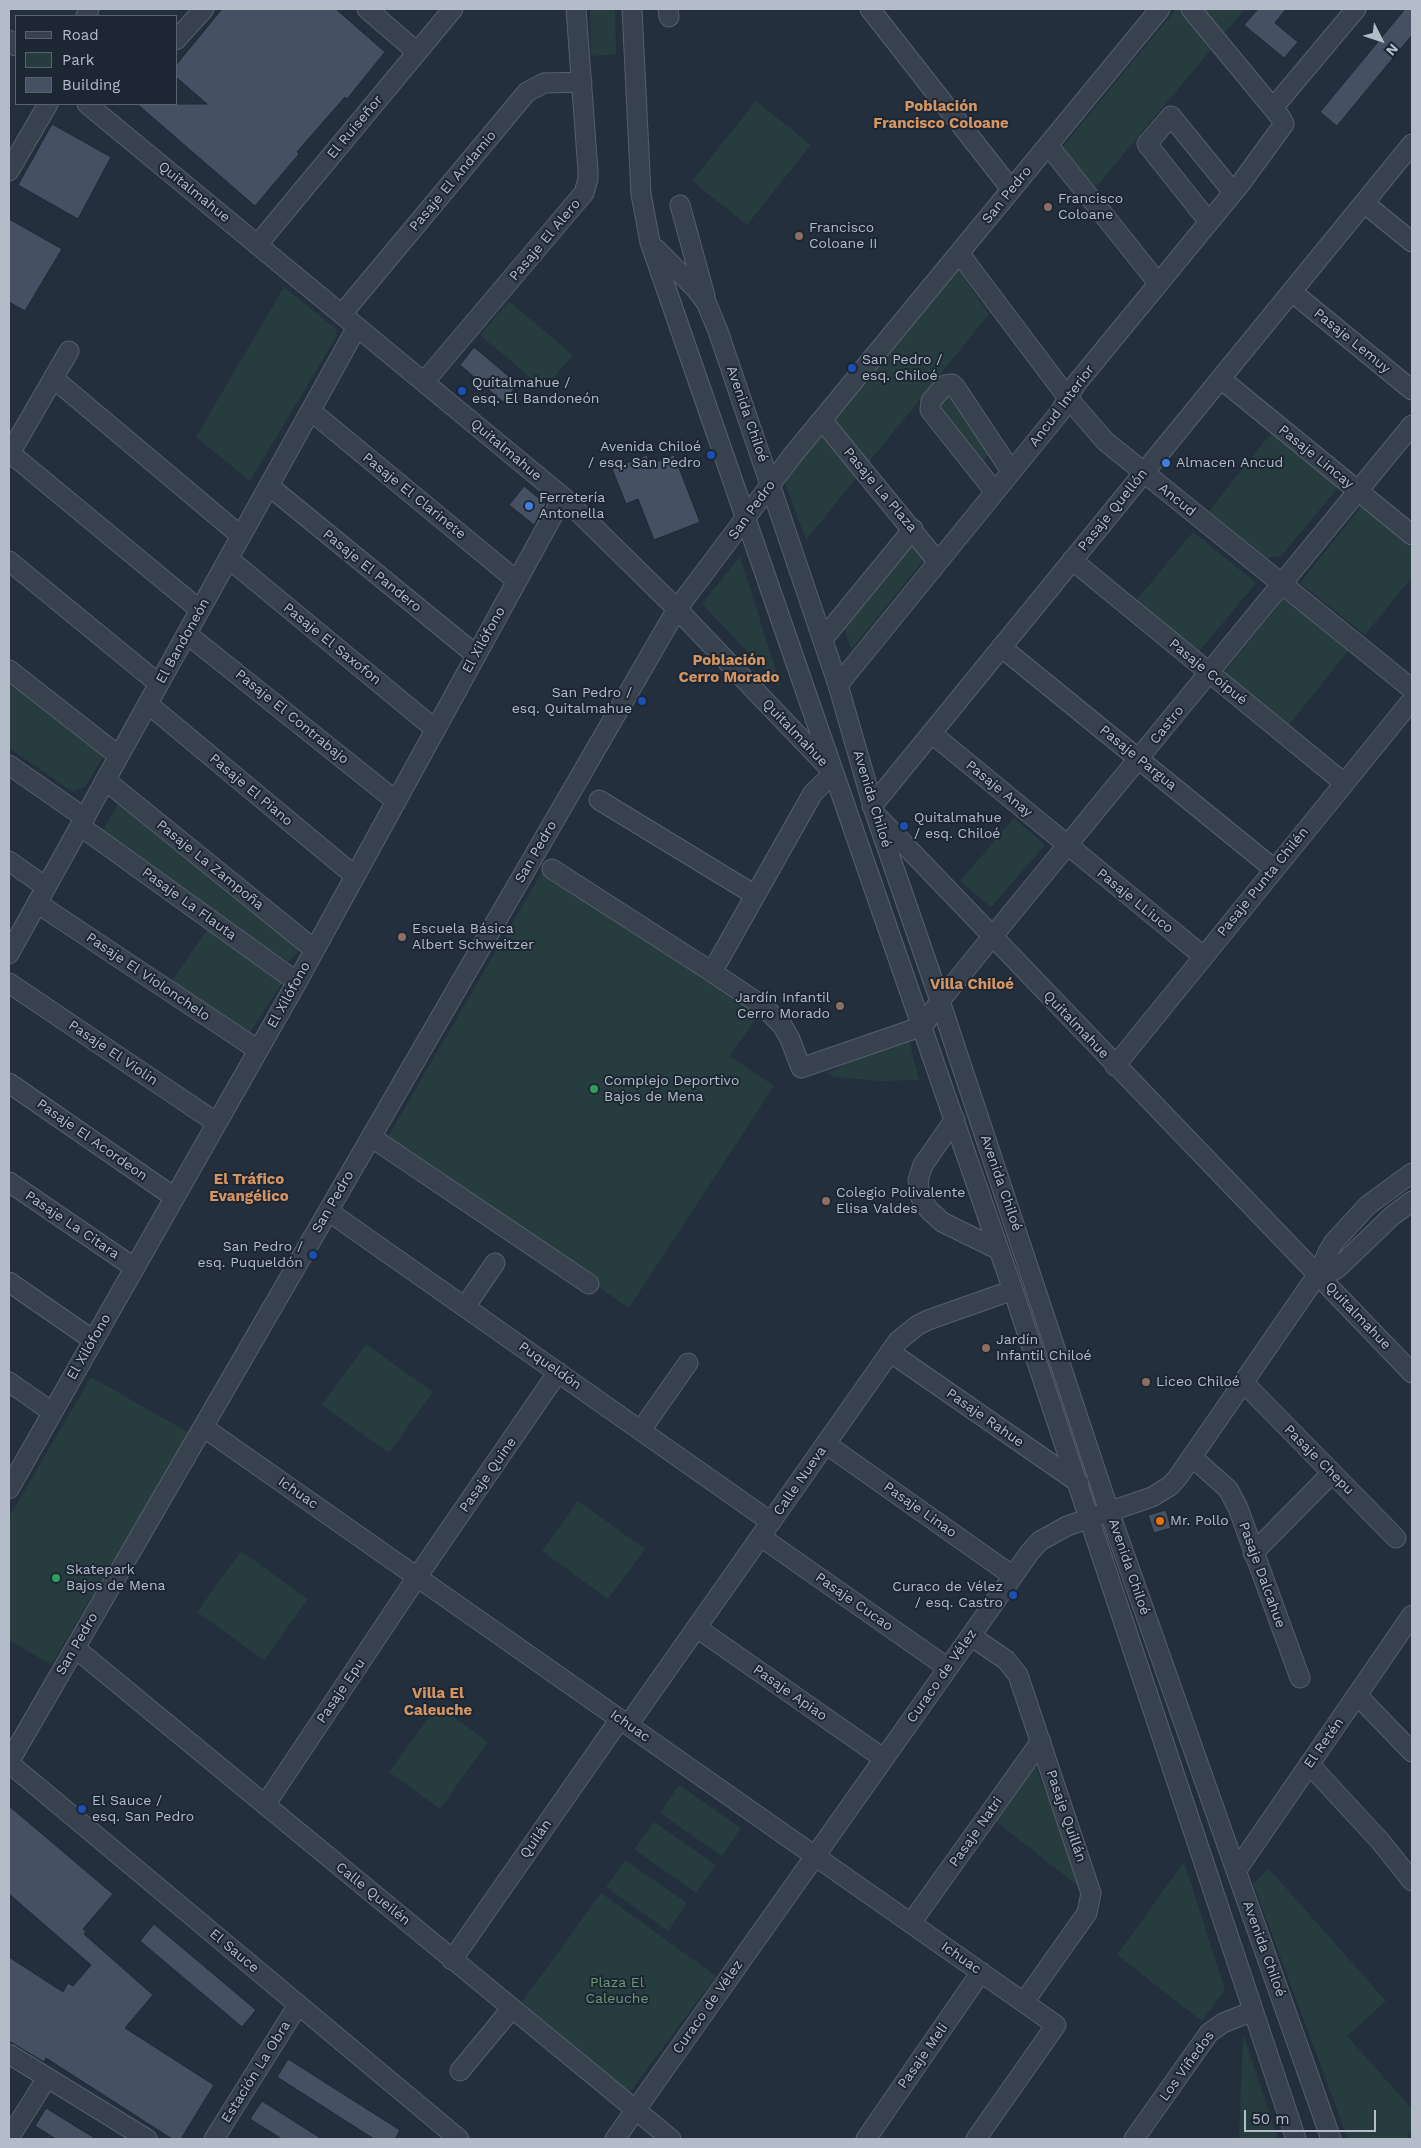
<!DOCTYPE html>
<html>
<head>
<meta charset="utf-8">
<style>
  body { margin:0 }
  #map { position:relative; width:1421px; height:2148px; overflow:hidden; background:#242f3e; font-family:"Work Sans",sans-serif }
  canvas { display:block }
  .frame { position:absolute; inset:0; border:10px solid #b4bcc9; pointer-events:none }
  .legend { position:absolute; left:15px; top:15px; width:162px; height:90px; box-sizing:border-box; background:#1d2633; border:1px solid #59626f; margin:0; padding:6px 9px; list-style:none; font-size:15px; color:#b4bcc9 }
  .legend li { display:flex; align-items:center; gap:10px; height:25px }
  .legend b { width:25px; border:1px solid #59626f }
  .north { position:absolute; left:1356px; top:15px; width:50px; height:50px; -webkit-text-stroke:4px #1d2633; paint-order:stroke; rotate:131deg; font-size:14px; font-weight:700; line-height:20px; text-align:center; color:#b4bcc9 }
  .north::after { content:''; display:block; margin:auto; width:18px; height:22px; background:#b4bcc9; clip-path:polygon(50% 0,100% 100%,50% 72%,0 100%) }
  .scale { position:absolute; left:1244px; top:2110px; width:132px; height:22px; box-sizing:border-box; border:2px solid #b4bcc9; border-top:0; padding-left:6px; font-size:15px; line-height:18px; white-space:nowrap; color:#b4bcc9; -webkit-text-stroke:4px #1d2633; paint-order:stroke }
</style>
</head>
<body>
<div id="map">
<canvas width="1421" height="2148"></canvas>
<div class="frame"></div>
<ul class="legend">
<li><b style="height:6px;background:#38414e"></b>Road</li>
<li><b style="height:14px;background:#263c3f"></b>Park</li>
<li><b style="height:14px;background:#455162"></b>Building</li>
</ul>
<div class="north">N</div>
<div class="scale">50 m</div>
</div>
<script>
const ctx = document.querySelector('canvas').getContext('2d');
ctx.lineJoin = 'round';
function paint(path, color) { ctx.fillStyle = color; ctx.fill(path, 'evenodd'); }
const poly = rows => new Path2D(rows.map(r => 'M' + r).join(''));
function stroke(path, color, width, dash) { ctx.strokeStyle = color; ctx.lineWidth = width; ctx.lineCap = dash ? 'butt' : 'round'; ctx.setLineDash(dash || []); ctx.stroke(path); }
function drawText(font, color, halo, rows, align = 'center') {
  ctx.font = font + ' "Work Sans",sans-serif'; ctx.lineWidth = 4; ctx.setLineDash([]); ctx.textBaseline = 'middle'; ctx.strokeStyle = halo; ctx.fillStyle = color; for (const [text, x, y, turn = 0] of rows) {
    ctx.save(); ctx.translate(x, y); ctx.rotate((+turn || 0) * Math.PI / 180); ctx.textAlign = isNaN(turn) ? turn : align; if (halo) ctx.strokeText(text, 0, 0); ctx.fillText(text, 0, 0); ctx.restore();
  }
}
const green = poly([
  [590,9,615,9,616,54,591,56],
  [1176,9,1245,9,1096,187,1060,150],
  [756,101,811,145,747,225,692,181],
  [957,268,989,314,806,540,784,481],
  [284,287,336,329,337,336,250,481,196,437],
  [509,301,573,355,544,389,480,335],
  [948,394,991,452,979,465,935,408],
  [1271,433,1338,488,1281,556,1267,558,1209,511],
  [1361,507,1412,548,1412,577,1365,635,1300,583],
  [1193,532,1256,583,1196,655,1134,603],
  [913,542,924,559,851,650,843,623],
  [740,556,781,687,702,604],
  [1284,598,1349,650,1288,726,1223,674],
  [9,682,104,756,85,787,73,792,9,748],
  [121,799,296,942,298,952,288,962,101,833],
  [1014,818,1045,845,991,907,960,881],
  [542,872,759,1014,730,1056,774,1086,629,1308,386,1140],
  [207,930,282,983,249,1034,169,985],
  [907,1033,919,1080,881,1081,834,1077,827,1073],
  [366,1344,433,1392,389,1453,322,1405],
  [91,1377,189,1433,51,1665,9,1640,9,1517],
  [578,1501,645,1549,608,1599,542,1551],
  [241,1551,308,1599,264,1660,197,1612],
  [438,1705,488,1742,440,1809,389,1772],
  [1034,1763,1080,1879,1078,1886,993,1819],
  [679,1785,741,1828,722,1856,660,1813],
  [654,1822,716,1865,696,1893,634,1849],
  [625,1860,687,1903,668,1931,606,1887],
  [1184,1862,1225,1990,1202,2021,1117,1955],
  [1269,1869,1386,2001,1347,2036,1412,2109,1412,2129,1406,2139,1348,2139,1253,1883],
  [601,1893,716,1976,629,2093,522,2002],
  [1243,2034,1278,2139,1239,2139]
]);
const building = poly([
  [222,9,336,9,385,52,347,99,345,97,297,152,299,154,255,206,137,104,207,104,176,77,176,65,222,9],
  [1258,9,1286,9,1275,23,1298,42,1284,58,1244,25,1258,9],
  [1405,9,1412,9,1412,35,1337,126,1320,112,1405,9],
  [52,124,111,157,78,219,18,185,52,124],
  [9,219,62,249,25,311,9,302,9,219],
  [474,347,518,384,503,402,460,365,474,347],
  [647,455,650,464,674,455,700,522,654,540,638,499,626,504,612,469,647,455],
  [524,486,546,504,534,525,509,505,524,486],
  [1166,1510,1171,1528,1154,1533,1148,1515,1166,1510],
  [9,1806,113,1894,83,1929,86,1931,84,1934,153,1995,125,2028,214,2085,181,2139,172,2139,46,2058,44,2062,9,2041,9,1957,63,1992,68,1983,73,1986,91,1965,9,1894,9,1806],
  [154,1924,256,2010,242,2027,140,1941,154,1924],
  [288,2059,400,2130,395,2139,374,2139,277,2077,288,2059],
  [262,2101,322,2139,282,2139,250,2119,262,2101],
  [46,2108,96,2139,56,2139,35,2126,46,2108]
]);
const minor = poly([
  [367,9,417,52],
  [632,9,641,194,650,242,1013,1290,1296,2139],
  [668,9,669,17],
  [870,9,1011,189],
  [86,16,89,9],
  [9,40,16,46],
  [176,40,204,9],
  [87,104,563,497,677,609,830,769],
  [1273,108,1356,9],
  [1048,145,1158,283],
  [9,171,48,104],
  [1364,203,1412,242],
  [680,205,705,296],
  [1209,222,1147,144,1171,116,1233,192],
  [258,244,453,9],
  [656,249,696,289,706,302,718,331,838,685,875,813,940,1001,1109,1511,1331,2139],
  [959,253,1068,398,1105,441,1412,689],
  [1292,292,1412,390],
  [342,314,527,92,544,83,582,82],
  [53,378,241,536],
  [1221,379,1412,535],
  [424,382,584,193,588,179,588,171,576,9],
  [311,411,517,581],
  [822,420,938,562],
  [10,453,200,610],
  [9,455,69,351],
  [269,486,476,655],
  [995,492,930,410,931,401,945,385,952,384,956,388,1011,471],
  [229,559,435,729],
  [1072,560,1344,783],
  [9,561,159,684],
  [187,634,396,801],
  [823,639,913,529],
  [1001,647,1274,869],
  [9,670,119,756],
  [838,685,1060,412,1076,384,1241,183,1284,124,1281,118,1191,9],
  [148,704,355,876],
  [931,733,1203,956],
  [9,765,85,818],
  [834,773,813,793,712,972,764,1007,782,1025,790,1039,801,1068,923,1026,940,1001,992,937,1412,425],
  [105,780,315,950],
  [599,800,755,895],
  [872,806,1412,144],
  [879,818,1412,1373],
  [80,826,297,982],
  [9,861,46,887],
  [552,869,712,972],
  [37,903,258,1050],
  [9,954,357,327],
  [9,983,217,1123],
  [1115,1066,1412,700],
  [9,1083,174,1197],
  [955,1119,923,1165,918,1180,920,1196,928,1209,942,1222,999,1250],
  [371,1137,589,1284],
  [9,1182,135,1268],
  [328,1211,771,1522],
  [1318,1274,1335,1270,1341,1265,1392,1216,1412,1201],
  [9,1282,93,1340],
  [465,1307,495,1263],
  [890,1352,1079,1483],
  [9,1382,52,1412],
  [1243,1382,1396,1538],
  [203,1427,1056,2025,976,2139],
  [641,1430,688,1363],
  [826,1444,1013,1576],
  [1192,1457,1228,1489,1238,1508,1300,1678],
  [9,1489,297,982,563,497],
  [761,1537,948,1668],
  [1253,1553,1332,1473],
  [697,1628,883,1758],
  [971,1636,1006,1660,1018,1675,1091,1893,1087,1913,1024,2002],
  [75,1648,671,2139],
  [1357,1695,1412,1752],
  [628,1725,898,1341,918,1325,928,1320,1013,1290],
  [9,1762,677,609,792,456,1160,9],
  [9,1763,459,2139],
  [1309,1764,1381,1842,1412,1881],
  [265,1805,417,1577,558,1372],
  [1236,1871,1412,1615],
  [911,1923,1041,1741],
  [452,1960,620,1719],
  [9,2054,147,2139],
  [460,2071,512,2008],
  [9,2138,47,2078],
  [214,2139,298,2005],
  [615,2139,1030,1552,1040,1541,1067,1526,1152,1497,1170,1486,1178,1477,1318,1274,1328,1252,1334,1242,1368,1205,1412,1173],
  [866,2139,981,1972],
  [1134,2139,1209,2033,1223,2023,1253,2011]
]);
const markers = [
  [1048,207,5,"#8d6e63"],
  [799,236,5,"#8d6e63"],
  [852,368,5,"#1a4fb4"],
  [462,391,5,"#1a4fb4"],
  [711,455,5,"#1a4fb4"],
  [1166,463,5,"#3f7fe0"],
  [529,506,5,"#3f7fe0"],
  [642,701,5,"#1a4fb4"],
  [904,826,5,"#1a4fb4"],
  [402,937,5,"#8d6e63"],
  [840,1006,5,"#8d6e63"],
  [594,1089,5,"#2e9e5b"],
  [826,1201,5,"#8d6e63"],
  [313,1255,5,"#1a4fb4"],
  [986,1348,5,"#8d6e63"],
  [1146,1382,5,"#8d6e63"],
  [1160,1521,5,"#e8710a"],
  [56,1578,5,"#2e9e5b"],
  [1013,1595,5,"#1a4fb4"],
  [82,1809,5,"#1a4fb4"]
];
const streetNames = [
  ["El Ruiseñor",355,127,-50],
  ["Pasaje El Andamio",453,181,-50],
  ["Quitalmahue",194,192,39],
  ["San Pedro",1007,195,-51],
  ["Pasaje El Alero",545,240,-50],
  ["Pasaje Lemuy",1352,341,39],
  ["Ancud Interior",1062,406,-53],
  ["Avenida Chiloé",747,414,71],
  ["Quitalmahue",506,450,40],
  ["Pasaje Lincay",1316,457,39],
  ["Pasaje La Plaza",880,490,50],
  ["Pasaje El Clarinete",414,496,39],
  ["Ancud",1177,500,39],
  ["San Pedro",752,510,-54],
  ["Pasaje Quellón",1113,510,-51],
  ["Pasaje El Pandero",372,571,39],
  ["El Xilófono",484,640,-61],
  ["El Bandoneón",183,641,-61],
  ["Pasaje El Saxofon",332,644,39],
  ["Pasaje Coipué",1208,672,39],
  ["Pasaje El Contrabajo",292,717,39],
  ["Castro",1167,725,-51],
  ["Quitalmahue",795,733,46],
  ["Pasaje Pargua",1138,758,39],
  ["Pasaje Anay",999,789,39],
  ["Pasaje El Piano",251,790,40],
  ["Avenida Chiloé",872,799,73],
  ["San Pedro",536,852,-60],
  ["Pasaje La Zampoña",210,865,39],
  ["Pasaje Punta Chilén",1263,882,-51],
  ["Pasaje LLiuco",1135,901,39],
  ["Pasaje La Flauta",189,904,36],
  ["Pasaje El Violonchelo",148,977,34],
  ["El Xilófono",289,995,-61],
  ["Quitalmahue",1076,1025,46],
  ["Pasaje El Violin",113,1053,34],
  ["Pasaje El Acordeon",92,1140,35],
  ["Avenida Chiloé",1001,1183,71],
  ["San Pedro",333,1202,-60],
  ["Pasaje La Citara",72,1225,34],
  ["Quitalmahue",1358,1316,46],
  ["El Xilófono",89,1347,-60],
  ["Puqueldón",550,1366,35],
  ["Pasaje Rahue",985,1418,35],
  ["Pasaje Chepu",1319,1460,45],
  ["Pasaje Quine",488,1475,-55],
  ["Calle Nueva",800,1481,-55],
  ["Ichuac",298,1493,35],
  ["Pasaje Linao",920,1510,35],
  ["Avenida Chiloé",1129,1567,71],
  ["Pasaje Dalcahue",1262,1575,70],
  ["Pasaje Cucao",854,1602,35],
  ["San Pedro",77,1644,-60],
  ["Curaco de Vélez",942,1676,-55],
  ["Pasaje Epu",341,1691,-56],
  ["Pasaje Apiao",790,1693,35],
  ["Ichuac",630,1726,35],
  ["El Retén",1324,1743,-55],
  ["Pasaje Quillán",1066,1816,71],
  ["Pasaje Natri",976,1832,-55],
  ["Quilán",536,1839,-55],
  ["Calle Queilén",373,1894,39],
  ["Avenida Chiloé",1264,1949,70],
  ["El Sauce",234,1951,40],
  ["Ichuac",961,1958,35],
  ["Curaco de Vélez",708,2007,-55],
  ["Pasaje Meli",923,2056,-55],
  ["Los Viñedos",1187,2066,-54],
  ["Estación La Obra",256,2072,-58]
];
const poiNames = [
  ["Francisco",1058,199],
  ["Coloane",1058,215],
  ["Francisco",809,228],
  ["Coloane II",809,244],
  ["San Pedro /",862,360],
  ["esq. Chiloé",862,376],
  ["Quitalmahue /",472,383],
  ["esq. El Bandoneón",472,399],
  ["Avenida Chiloé",701,447,"right"],
  ["/ esq. San Pedro",701,463,"right"],
  ["Almacen Ancud",1176,463],
  ["Ferretería",539,498],
  ["Antonella",539,514],
  ["San Pedro /",632,693,"right"],
  ["esq. Quitalmahue",632,709,"right"],
  ["Quitalmahue",914,818],
  ["/ esq. Chiloé",914,834],
  ["Escuela Básica",412,929],
  ["Albert Schweitzer",412,945],
  ["Jardín Infantil",830,998,"right"],
  ["Cerro Morado",830,1014,"right"],
  ["Complejo Deportivo",604,1081],
  ["Bajos de Mena",604,1097],
  ["Colegio Polivalente",836,1193],
  ["Elisa Valdes",836,1209],
  ["San Pedro /",303,1247,"right"],
  ["esq. Puqueldón",303,1263,"right"],
  ["Jardín",996,1340],
  ["Infantil Chiloé",996,1356],
  ["Liceo Chiloé",1156,1382],
  ["Mr. Pollo",1170,1521],
  ["Skatepark",66,1570],
  ["Bajos de Mena",66,1586],
  ["Curaco de Vélez",1003,1587,"right"],
  ["/ esq. Castro",1003,1603,"right"],
  ["El Sauce /",92,1801],
  ["esq. San Pedro",92,1817]
];
const parkNames = [
  ["Plaza El",617,1983],
  ["Caleuche",617,1999]
];
const neighbourhoodNames = [
  ["Población",941,107],
  ["Francisco Coloane",941,124],
  ["Población",729,661],
  ["Cerro Morado",729,678],
  ["Villa Chiloé",972,985],
  ["El Tráfico",249,1180],
  ["Evangélico",249,1197],
  ["Villa El",438,1694],
  ["Caleuche",438,1711]
];
paint(green, '#263c3f');
paint(building, '#455162');
stroke(building, '#1f2835', 1);
stroke(minor, '#565f6c', 21);
stroke(minor, '#38414e', 19);
for (const [x, y, r, color] of markers) { const dot = new Path2D(); dot.arc(x, y, r, 0, 2 * Math.PI); ctx.fillStyle = color; ctx.fill(dot); stroke(dot, '#1d2633', 2); }
drawText('14px', '#b4bcc9', '#1d2633', streetNames);
drawText('14px', '#b4bcc9', '#1d2633', poiNames, 'left');
drawText('14px', '#6b9a76', '#1d2633', parkNames);
drawText('bold 15px', '#d59563', '#1d2633', neighbourhoodNames);
</script>
</body>
</html>
